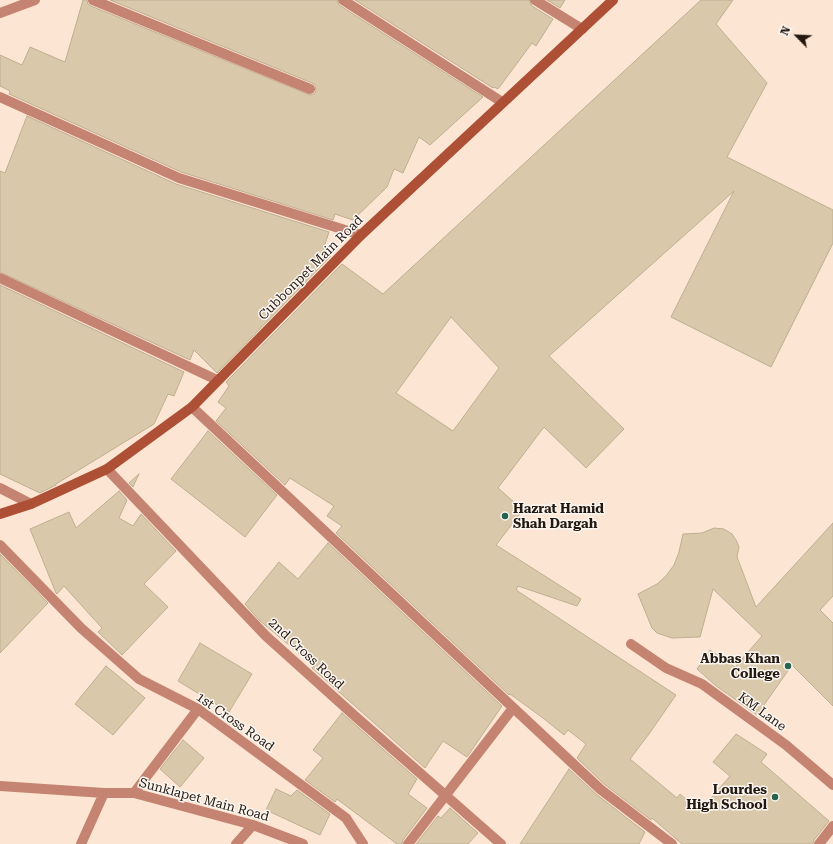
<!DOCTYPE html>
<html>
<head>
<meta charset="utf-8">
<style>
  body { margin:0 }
  #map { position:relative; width:833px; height:844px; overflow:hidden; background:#fce5d3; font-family:"Roboto Serif",serif }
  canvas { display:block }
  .north { position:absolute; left:777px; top:16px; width:40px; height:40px; -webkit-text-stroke:3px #fcf6f1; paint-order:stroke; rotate:294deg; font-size:11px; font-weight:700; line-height:16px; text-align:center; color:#231911 }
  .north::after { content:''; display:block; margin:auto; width:14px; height:18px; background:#231911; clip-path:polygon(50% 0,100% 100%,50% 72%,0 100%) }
</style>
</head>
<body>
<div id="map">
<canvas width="833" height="844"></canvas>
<div class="north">N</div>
</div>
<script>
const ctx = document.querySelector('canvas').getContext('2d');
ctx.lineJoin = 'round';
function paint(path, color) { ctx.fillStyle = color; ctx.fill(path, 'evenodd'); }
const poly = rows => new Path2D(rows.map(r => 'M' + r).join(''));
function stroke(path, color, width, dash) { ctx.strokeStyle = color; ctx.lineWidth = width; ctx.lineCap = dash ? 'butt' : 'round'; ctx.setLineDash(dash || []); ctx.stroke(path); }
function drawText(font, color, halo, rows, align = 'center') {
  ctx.font = font + ' "Roboto Serif",serif'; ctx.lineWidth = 3; ctx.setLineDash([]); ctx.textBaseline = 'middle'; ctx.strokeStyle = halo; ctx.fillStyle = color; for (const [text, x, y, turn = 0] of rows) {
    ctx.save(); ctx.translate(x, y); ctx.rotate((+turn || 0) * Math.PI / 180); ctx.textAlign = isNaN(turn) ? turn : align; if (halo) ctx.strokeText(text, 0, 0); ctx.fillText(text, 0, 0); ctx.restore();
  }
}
const building = poly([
  [83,0,87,0,88,4,91,6,310,95,314,94,316,91,315,85,312,83,110,0,337,0,339,5,483,97,430,145,419,137,403,173,394,169,387,187,353,220,335,214,333,220,181,172,9,94,10,91,0,86,0,55,22,65,30,47,65,62,83,0],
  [355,0,529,0,532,6,553,19,536,46,532,43,498,89,494,87,493,88,355,0],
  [547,0,565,0,560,8,547,0],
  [701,0,733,0,716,24,767,83,727,157,833,210,833,243,771,367,671,317,734,191,549,356,624,429,586,468,544,427,498,488,523,510,496,545,581,599,577,606,518,586,516,590,676,695,649,734,630,759,677,798,680,794,700,811,730,776,713,762,736,734,767,754,761,762,829,821,814,840,813,844,682,844,652,818,651,820,604,784,577,758,586,744,568,730,564,735,543,718,510,694,509,695,336,533,342,526,327,516,334,506,290,478,285,485,216,421,226,408,218,402,229,386,226,382,342,264,383,294,701,0],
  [451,317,499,368,453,431,396,393,451,317],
  [27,116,176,184,329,232,323,250,331,256,217,373,194,350,190,360,0,272,0,171,5,173,27,116],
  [0,285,184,372,174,396,168,394,154,424,56,484,56,485,40,493,0,474,0,285],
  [208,431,277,495,245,537,171,479,208,431],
  [139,474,133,487,129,483,139,474],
  [119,491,127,500,119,518,133,526,141,514,176,551,144,584,168,607,122,655,98,632,102,628,64,586,57,594,56,593,30,529,69,512,76,528,119,491],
  [833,523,833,596,820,610,833,623,833,706,792,665,757,715,715,685,697,669,710,650,735,667,762,636,713,589,700,637,672,638,657,633,652,628,638,594,657,584,666,576,674,565,679,552,683,534,702,533,714,528,724,529,732,534,736,540,739,547,737,557,756,607,833,523],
  [328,543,502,706,467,757,443,741,425,768,312,668,314,666,259,620,245,604,279,562,298,579,328,543],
  [0,554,48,603,0,653,0,554],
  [200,643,252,674,229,712,178,681,200,643],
  [106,666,145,698,113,735,75,704,106,666],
  [342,713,417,779,408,794,427,808,403,840,402,844,397,844,337,799,335,802,305,780,323,758,313,750,342,713],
  [183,740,204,758,180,787,160,769,183,740],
  [569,769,596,794,645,832,639,844,520,844,569,769],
  [276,789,291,796,297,790,330,814,320,835,266,810,276,789],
  [450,808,478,833,468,844,416,844,438,816,441,818,450,808]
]);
const street = poly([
  [93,0,310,89],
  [343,0,502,102],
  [535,0,582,29],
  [0,13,35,0],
  [0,97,179,178,361,235],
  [0,278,217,380],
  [192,407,600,789,672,844],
  [107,469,266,636,356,717,501,844],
  [0,488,31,504],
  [0,545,81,628,139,679,198,709,346,818,363,844],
  [631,644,666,668,702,684,786,745,833,785],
  [0,786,104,793,134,793,253,825,303,844],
  [134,793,198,709],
  [81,844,104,793],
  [236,844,253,825],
  [408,844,513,708],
  [819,844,833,826]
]);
const secondary = poly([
  [0,514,31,504,107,469,192,407,361,235,613,0]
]);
const markers = [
  [505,516,4,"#276450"],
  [788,666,4,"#276450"],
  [775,797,4,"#276450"]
];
const streetNames = [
  ["Cubbonpet Main Road",311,268,-45],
  ["2nd Cross Road",306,654,43],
  ["KM Lane",762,712,36],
  ["1st Cross Road",235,722,35],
  ["Sunklapet Main Road",204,800,15]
];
const poiNames = [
  ["Hazrat Hamid",513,509,"left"],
  ["Shah Dargah",513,524,"left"],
  ["Abbas Khan",780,659],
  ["College",780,674],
  ["Lourdes",767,790],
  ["High School",767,805]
];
paint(building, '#d9c8aa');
stroke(building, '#bfae91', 1);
stroke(street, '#c58471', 10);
stroke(secondary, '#ad5035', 10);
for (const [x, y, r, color] of markers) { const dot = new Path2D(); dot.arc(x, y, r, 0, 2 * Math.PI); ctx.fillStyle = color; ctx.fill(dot); stroke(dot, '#fcf6f1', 1.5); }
drawText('13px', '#231911', '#fcf6f1', streetNames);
drawText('bold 13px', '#231911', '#fcf6f1', poiNames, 'right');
</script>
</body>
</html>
